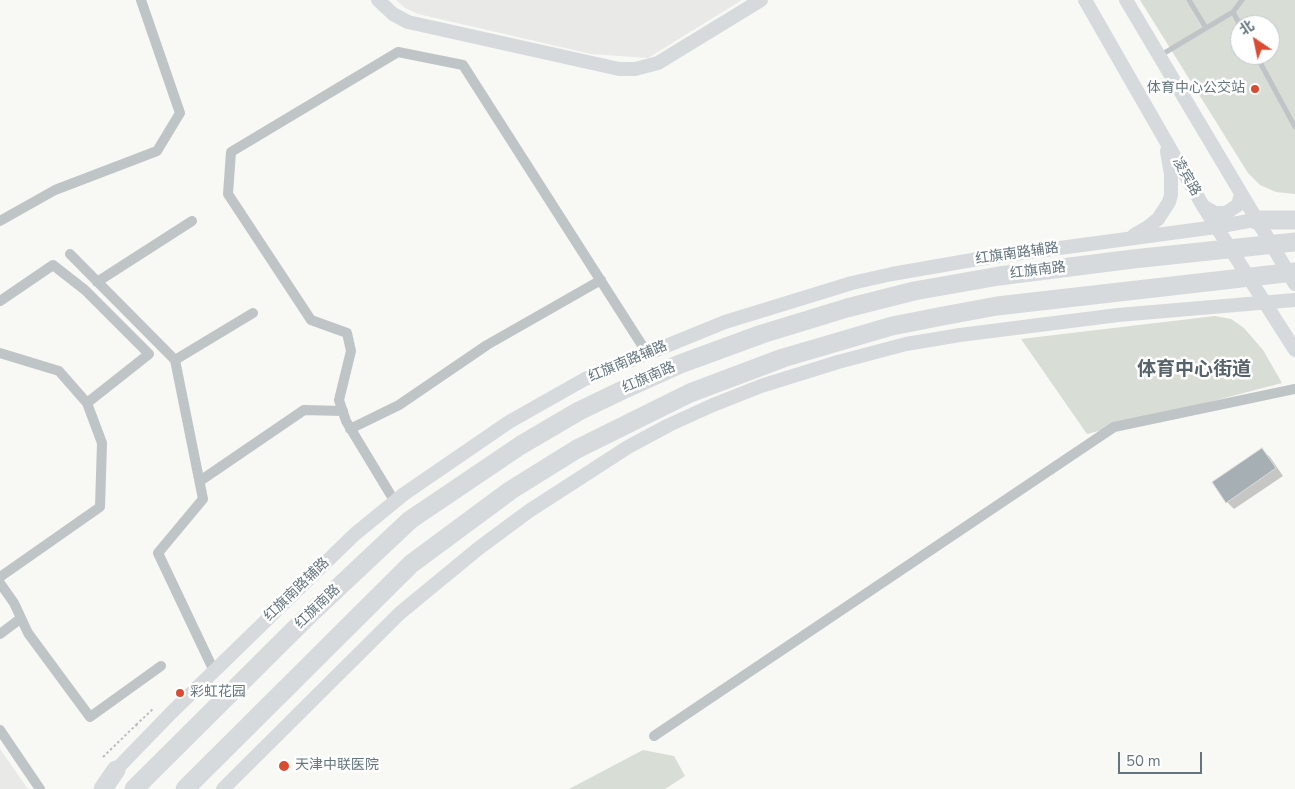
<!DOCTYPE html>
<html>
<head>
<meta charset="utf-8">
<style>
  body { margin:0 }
  #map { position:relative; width:1295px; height:789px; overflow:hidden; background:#f8f8f5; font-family:"Nunito Sans","Noto Sans SC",sans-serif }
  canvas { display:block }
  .north { position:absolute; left:1230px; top:15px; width:50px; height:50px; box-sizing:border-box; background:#fff; border:1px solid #c1c8cc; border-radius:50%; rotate:326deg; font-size:14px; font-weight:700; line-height:20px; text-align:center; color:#64757f }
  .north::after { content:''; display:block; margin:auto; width:18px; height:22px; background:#db4b32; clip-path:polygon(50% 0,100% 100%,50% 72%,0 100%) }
  .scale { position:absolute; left:1118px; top:752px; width:84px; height:22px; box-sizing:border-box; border:2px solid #64757f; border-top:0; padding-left:6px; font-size:15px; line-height:18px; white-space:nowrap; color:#64757f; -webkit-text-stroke:4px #fff; paint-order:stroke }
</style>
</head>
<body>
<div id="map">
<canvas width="1295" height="789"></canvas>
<div class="north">北</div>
<div class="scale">50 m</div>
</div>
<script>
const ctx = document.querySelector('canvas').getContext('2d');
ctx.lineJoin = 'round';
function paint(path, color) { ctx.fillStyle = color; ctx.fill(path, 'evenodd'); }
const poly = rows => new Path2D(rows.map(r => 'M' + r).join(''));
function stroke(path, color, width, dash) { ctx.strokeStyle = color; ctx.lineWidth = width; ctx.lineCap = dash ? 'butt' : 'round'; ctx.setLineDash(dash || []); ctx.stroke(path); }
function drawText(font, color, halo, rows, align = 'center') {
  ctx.font = font + ' "Nunito Sans","Noto Sans SC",sans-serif'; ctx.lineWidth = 5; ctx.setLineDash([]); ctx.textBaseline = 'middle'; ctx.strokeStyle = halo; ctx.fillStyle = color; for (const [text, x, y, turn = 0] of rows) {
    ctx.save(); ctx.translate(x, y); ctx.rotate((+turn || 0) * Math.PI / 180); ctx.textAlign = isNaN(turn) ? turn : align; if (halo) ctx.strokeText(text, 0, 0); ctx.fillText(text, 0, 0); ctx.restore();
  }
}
const built = poly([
  [396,0,742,0,648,58,591,54,418,14,405,8],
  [0,749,28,789,0,789]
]);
const green = poly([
  [1140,0,1295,0,1295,194,1276,192,1260,185,1248,173],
  [1240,25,1270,25,1270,55,1240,55],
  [1215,316,1231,319,1244,328,1263,350,1282,383,1087,434,1021,339],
  [643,750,674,756,685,776,665,789,569,789]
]);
const shadow = poly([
  [1262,450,1270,457,1283,476,1234,509,1227,502]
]);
const building = poly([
  [1262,448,1276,468,1226,503,1212,482,1262,448]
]);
const path = poly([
  [136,725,154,708],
  [103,757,136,725,139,728]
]);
const lane = poly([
  [1189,0,1206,28],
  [1233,12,1240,25],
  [1161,55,1233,12,1242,0],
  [1256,55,1295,127]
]);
const street = poly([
  [0,221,55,190,157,151,180,113,141,0],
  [70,254,175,360,203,499,158,553,214,671],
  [97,282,192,221],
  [0,301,53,265,85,290,149,354,87,403],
  [0,353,59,371,87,403,102,443,100,507,0,577],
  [175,360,253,313],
  [350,429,399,405,487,345,601,280],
  [200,481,304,410,343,411],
  [395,502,346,421,339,400,351,351,347,333,311,320,228,194,231,152,398,52,463,65,647,353],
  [0,583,14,603,28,633,90,717,161,666],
  [0,634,20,619],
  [0,730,40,789],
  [654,736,1114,427,1295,389]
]);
const secondary = poly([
  [378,0,393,14,408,22,619,69,635,69,658,63,761,0],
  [1085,0,1203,206,1295,350],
  [1126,0,1295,284],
  [1203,206,1215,213,1226,213,1238,205,1241,194],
  [1134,235,1148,227,1158,219,1169,202,1171,195,1171,174,1167,151],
  [109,777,172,712,355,534,404,494,509,422,585,379,725,322,852,283,892,274,978,259,1216,227,1265,218],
  [223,789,400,613,479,548,529,511,628,447,669,425,713,405,761,386,838,362,906,344,960,335,1118,315,1295,300]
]);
const highway = poly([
  [1256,220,1295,220],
  [103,789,116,770],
  [134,789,310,614,410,520,521,445,579,411,629,387,680,364,762,334,847,308,914,291,999,276,1133,259,1295,242],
  [185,789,411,564,511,490,577,449,690,393,783,358,892,326,943,316,997,306,1295,272]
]);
const markers = [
  [1255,89,5,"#db4b32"],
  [180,693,5,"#db4b32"],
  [284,766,6,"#db4b32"]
];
const poiNames = [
  ["体育中心公交站",1245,89,"right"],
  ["彩虹花园",190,693],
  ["天津中联医院",295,766]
];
const streetNames = [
  ["凌宾路",1186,177,60],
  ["红旗南路辅路",1017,254,-8],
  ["红旗南路",1038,271,-7],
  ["红旗南路辅路",628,362,-23],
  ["红旗南路",649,378,-24],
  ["红旗南路辅路",297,590,-44],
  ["红旗南路",318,607,-44]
];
const districtNames = [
  ["体育中心街道",1194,370]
];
paint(built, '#e9e9e8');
paint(green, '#d8ddd5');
paint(shadow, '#0003');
paint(building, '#a6afb4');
stroke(building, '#d9d9d8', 1);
stroke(path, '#babdbf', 2, [2.5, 2.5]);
stroke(lane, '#bfc4c7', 5);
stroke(street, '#bfc4c7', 10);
stroke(secondary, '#d6dadd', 14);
stroke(highway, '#d6dadd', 19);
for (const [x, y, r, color] of markers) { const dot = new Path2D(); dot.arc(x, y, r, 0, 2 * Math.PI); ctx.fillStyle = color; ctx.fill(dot); stroke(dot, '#fff', 2); }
drawText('14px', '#64757f', '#fff', poiNames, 'left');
drawText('14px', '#64757f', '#fff', streetNames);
drawText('bold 19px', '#56636a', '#fff', districtNames);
</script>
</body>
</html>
